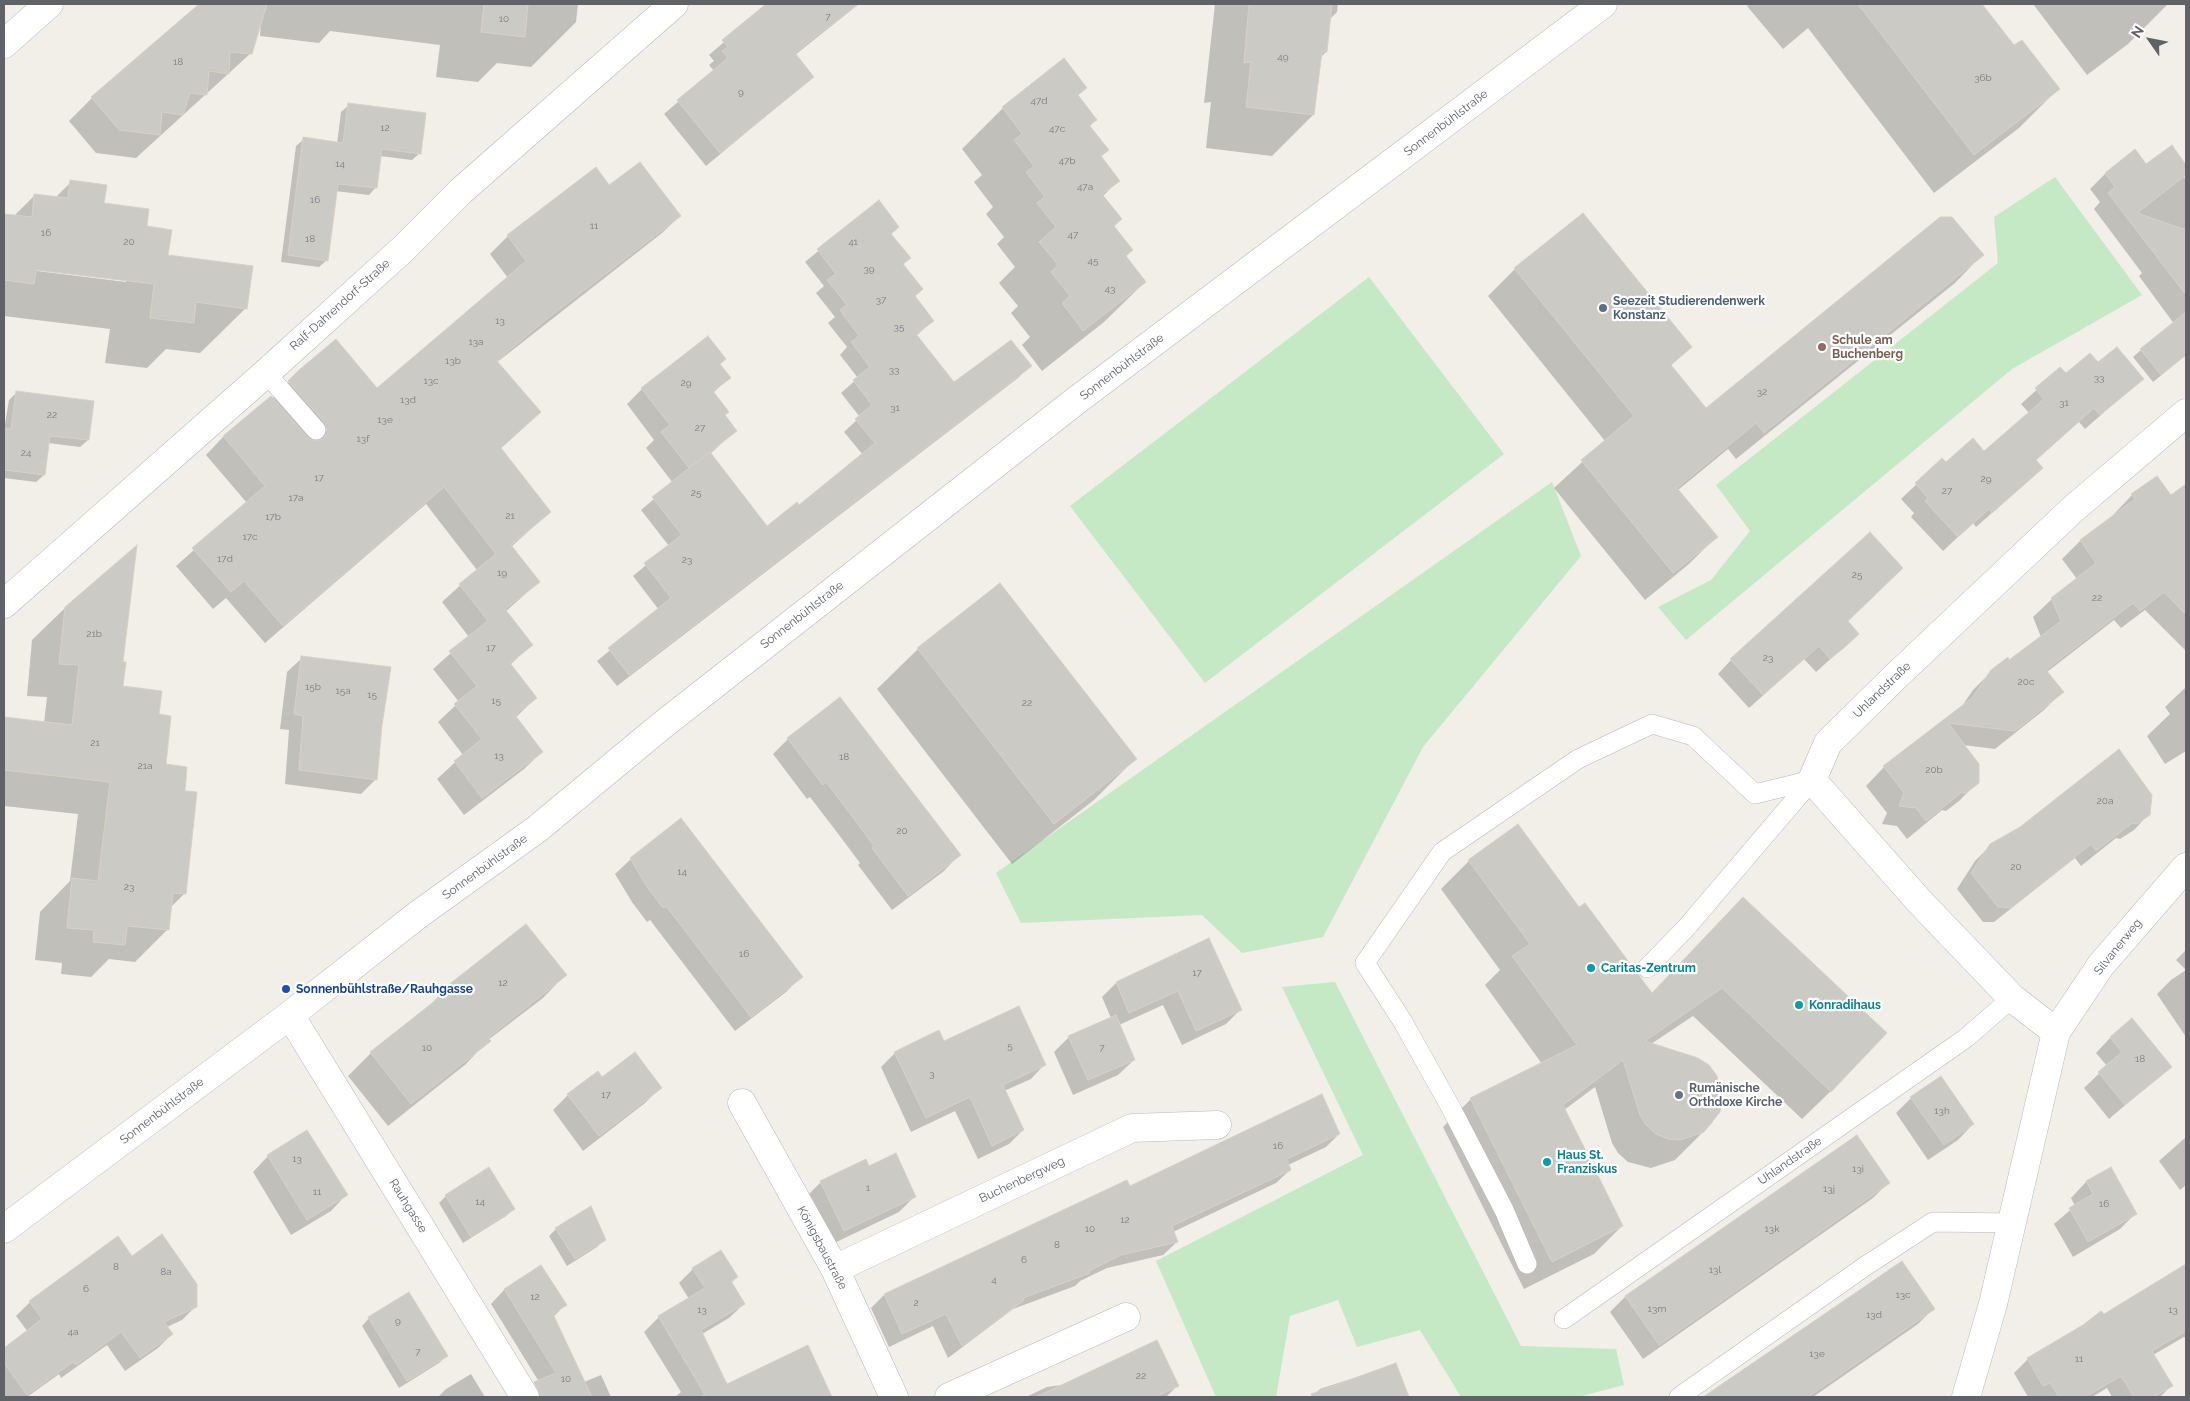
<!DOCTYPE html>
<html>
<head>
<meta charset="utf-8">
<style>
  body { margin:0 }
  #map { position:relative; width:2190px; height:1401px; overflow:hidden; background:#f1efe8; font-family:Raleway,sans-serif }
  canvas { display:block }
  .frame { position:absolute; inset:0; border:5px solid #5f6368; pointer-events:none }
  .north { position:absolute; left:2125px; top:15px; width:50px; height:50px; -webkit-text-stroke:4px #fff; paint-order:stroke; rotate:303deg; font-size:14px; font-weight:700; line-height:20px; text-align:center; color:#5f6368 }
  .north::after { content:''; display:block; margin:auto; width:18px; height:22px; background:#5f6368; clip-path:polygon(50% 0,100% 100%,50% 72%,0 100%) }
</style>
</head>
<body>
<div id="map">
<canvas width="2190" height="1401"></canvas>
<div class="frame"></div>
<div class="north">N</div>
</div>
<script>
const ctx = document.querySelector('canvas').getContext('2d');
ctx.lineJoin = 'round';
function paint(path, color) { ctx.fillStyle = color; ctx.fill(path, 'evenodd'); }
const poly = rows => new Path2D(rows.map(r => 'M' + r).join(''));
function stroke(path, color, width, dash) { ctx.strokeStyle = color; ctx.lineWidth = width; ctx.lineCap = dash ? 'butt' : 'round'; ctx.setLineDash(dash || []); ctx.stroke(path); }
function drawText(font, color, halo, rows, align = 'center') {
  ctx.font = font + ' Raleway,sans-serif'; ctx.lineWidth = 4.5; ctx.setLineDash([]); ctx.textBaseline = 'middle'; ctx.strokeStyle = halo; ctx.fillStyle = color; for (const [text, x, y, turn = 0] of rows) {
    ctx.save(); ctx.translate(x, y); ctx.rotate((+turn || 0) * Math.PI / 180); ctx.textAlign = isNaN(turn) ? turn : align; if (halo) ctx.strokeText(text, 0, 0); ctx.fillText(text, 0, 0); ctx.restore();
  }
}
const green = poly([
  [2055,177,2142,295,2012,369,1686,640,1658,607,1711,580,1750,531,1716,485,1998,263,1994,217],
  [1369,277,1504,454,1205,683,1070,506],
  [1552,482,1581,556,1423,747,1323,937,1242,953,1202,915,1021,923,996,873],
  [1335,982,1521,1346,1616,1349,1624,1385,1578,1397,1461,1397,1420,1330,1357,1347,1338,1300,1290,1316,1276,1397,1216,1397,1156,1261,1363,1155,1282,987]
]);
const shadow = poly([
  [201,4,255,4,263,13,264,4,578,4,576,22,531,67,497,63,478,82,436,77,440,45,330,31,319,43,260,36,261,21,251,53,136,158,96,153,69,121,92,98],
  [768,4,859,4,795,55,813,77,706,166,664,114,714,71,709,65,714,61,709,55],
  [1215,4,1338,4,1337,12,1329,20,1326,52,1320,58,1313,115,1272,156,1206,148,1211,102,1204,103],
  [1750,4,1981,4,2014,47,2058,89,2019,128,1934,193,1808,28,1783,49,1747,6],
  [2033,4,2168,4,2128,44,2087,75],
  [1085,88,1077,96,1096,120,1089,127,1107,150,1100,157,1118,181,1102,197,1125,257,1145,282,1104,322,1042,371,1022,345,1030,337,1011,313,1018,306,999,283,1015,267,997,244,1004,237,986,214,993,207,974,182,982,175,962,149,1003,108],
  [349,105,420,153,412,160,380,156,376,187,369,195,335,191,327,260,319,267,281,262,296,146,304,139,337,144,341,112],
  [2171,147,2186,167,2184,177,2186,180,2186,334,2183,336,2139,276,2142,273,2094,209,2100,202,2090,189,2105,174,2135,151,2146,165],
  [596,169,609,187,680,216,662,233,496,363,539,412,500,449,550,512,511,547,539,582,505,612,531,645,510,665,536,698,516,717,542,752,524,769,464,815,437,779,463,755,438,722,459,702,433,669,469,637,442,602,477,570,426,504,265,643,226,598,213,609,176,566,247,503,206,455,223,437,272,399,300,371,377,390,508,278,490,254,508,236],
  [71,182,103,205,146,227,167,256,246,308,200,353,166,349,147,368,105,363,110,329,4,316,4,215,14,216,34,196,55,198],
  [30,268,126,279,126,282,29,270],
  [878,202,914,296,933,321,916,336,954,384,1030,366,1018,378,617,686,597,661,659,610,633,576,669,546,641,510,673,483,646,448,654,440,627,404,642,389,719,364,729,378,713,393,723,416,735,431,710,454,767,528,799,506,863,455,844,432,860,417,841,393,858,378,840,355,847,347,828,323,835,317,816,293,824,286,805,262],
  [1982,255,1955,283,1736,459,1728,449,1678,490,1716,537,1689,564,1645,600,1554,488,1605,441,1488,296,1515,269,1690,347,1670,366,1706,410],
  [2141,350,2186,355,2153,382,2133,357],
  [2060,369,2065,375,2142,379,2085,429,2079,422,2035,461,2041,468,2026,483,1976,527,1973,523,1943,551,1911,517,1914,513,1901,499,1942,460,1946,464,1984,452,2029,413,2021,404],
  [16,393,88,440,80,447,48,443,44,475,36,482,4,478,4,481,4,430,9,400],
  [2186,485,2186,543,2182,547,2186,551,2186,651,2145,610,2121,628,2114,620,2047,672,2062,692,2044,710,1995,749,1963,745,1978,782,1959,801,1946,811,1942,810,1907,839,1897,826,1882,824,1887,813,1866,786,1884,767,1960,709,1973,690,1992,671,2009,662,2041,637,2033,617,2052,599,2077,579,2062,559,2080,541,2115,515,2114,514,2132,495,2171,497],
  [65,608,121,663,121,687,158,715,164,765,183,792,184,894,170,908,168,929,135,962,109,959,91,977,61,974,62,963,35,960,40,912,70,881,78,814,4,806,4,718,44,723,47,697,27,696,32,640],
  [1846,621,1844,647,1816,672,1804,659,1749,708,1718,674,1731,660],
  [918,649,1135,759,1094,800,1012,864,877,689],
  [302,658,380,725,375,780,361,794,285,784,289,730,280,729,287,672],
  [2186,687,2186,751,2165,764,2147,736,2170,714,2165,707],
  [788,739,959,855,944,871,892,910,858,865,860,863,836,831,810,797,807,799,773,754],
  [2149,814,2134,830,2120,839,2116,838,2081,866,2075,858,1994,922,1983,922,1957,889,1975,861,1991,845],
  [631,859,801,977,786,992,735,1031,650,920,647,922,632,902,615,874],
  [1469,861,1578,909,1651,994,1715,927,1831,1091,1802,1119,1693,1016,1651,1044,1716,1076,1721,1100,1718,1112,1712,1123,1675,1160,1651,1168,1628,1162,1618,1153,1612,1143,1595,1087,1564,1110,1622,1226,1594,1254,1524,1289,1443,1127,1471,1099,1542,1064,1485,985,1500,970,1441,889],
  [526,925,565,975,543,998,488,1040,466,1064,388,1126,348,1076,371,1053,425,1010,448,987],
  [1208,940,1240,1010,1226,1024,1182,1045,1163,1005,1119,1025,1134,1060,1118,1075,1073,1095,1054,1052,1069,1037,1111,1018,1102,997,1116,983],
  [2186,950,2186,970,2176,960],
  [2186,970,2186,1037,2157,994,2171,980],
  [2111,1037,2170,1067,2109,1119,2084,1088,2107,1066,2096,1053],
  [895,1053,1045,1064,1031,1079,1004,1091,1023,1130,1009,1144,978,1159,955,1111,911,1132,881,1067],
  [602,1079,660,1088,645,1103,583,1151,553,1110,568,1095],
  [1911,1098,1973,1124,1958,1140,1928,1160,1896,1113],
  [1339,1134,1326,1147,1288,1165,1290,1170,1276,1183,1173,1232,1177,1242,1163,1255,1107,1268,1080,1281,1075,1286,1013,1309,948,1358,933,1326,889,1347,871,1308,884,1295,1129,1187],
  [2186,1137,2186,1185,2180,1190,2159,1161],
  [268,1156,346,1195,331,1211,291,1235,253,1172],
  [868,1168,914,1197,899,1212,828,1246,806,1197,821,1182],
  [2110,1169,2136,1213,2120,1229,2073,1257,2054,1224,2075,1206,2071,1198,2086,1182],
  [1888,1183,1873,1198,1643,1359,1610,1312,1626,1296],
  [446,1196,514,1209,506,1216,463,1243,439,1203],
  [556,1229,605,1239,597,1247,567,1266,549,1236],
  [131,1257,196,1306,182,1320,167,1327,172,1334,158,1348,125,1371,107,1345,61,1378,59,1374,27,1397,5,1397,4,1350,28,1332,16,1316,30,1302],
  [1902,1262,1933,1309,1918,1324,1813,1397,1707,1397],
  [541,1267,565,1305,553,1317,584,1382,601,1375,611,1397,536,1397,534,1391,541,1385,491,1304,504,1290],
  [2186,1267,2186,1338,2184,1337,2153,1355,2171,1386,2160,1397,2112,1397,2107,1388,2092,1397,2028,1397,2014,1373,2028,1359],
  [693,1269,737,1277,731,1283,744,1304,729,1318,702,1334,727,1386,807,1347,830,1397,675,1397,681,1392,644,1332,659,1317,689,1299,679,1283],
  [369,1318,446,1356,439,1363,399,1388,362,1326],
  [1396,1364,1408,1397,1312,1397,1320,1389],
  [471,1374,485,1397,438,1397,446,1389],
  [1068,1384,1177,1386,1166,1397,1026,1397,1047,1387]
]);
const building = poly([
  [199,4,267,4,252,54,230,52,229,74,209,71,207,95,190,93,183,115,162,112,160,135,119,130,91,97,199,4],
  [484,4,528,4,525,37,481,32,484,4],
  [766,4,858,4,795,53,814,77,720,153,677,100,728,58,722,51,728,47,722,40,766,4],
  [1249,4,1332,4,1327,52,1322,52,1314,115,1246,107,1251,62,1244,63,1249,4],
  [1858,4,1982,4,2014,45,2022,40,2060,89,1974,155,1858,4],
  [1064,58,1087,88,1078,95,1097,120,1089,125,1109,150,1101,156,1120,181,1102,194,1122,219,1114,226,1133,250,1126,256,1146,282,1083,331,1062,303,1070,296,1051,272,1058,265,1039,242,1056,227,1037,203,1045,197,1026,172,1034,166,1014,140,1022,134,1002,107,1064,58],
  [348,103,426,113,421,154,382,149,377,188,338,184,328,261,288,255,303,137,343,143,348,103],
  [2172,145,2186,165,2186,175,2137,213,2186,230,2186,295,2108,193,2115,187,2105,173,2135,149,2146,164,2172,145],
  [640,162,681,216,543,322,497,361,541,412,501,448,551,512,511,545,540,582,505,609,533,645,510,663,537,698,515,715,543,752,482,798,454,761,482,739,454,704,477,686,449,651,488,621,459,584,496,554,444,487,283,626,244,581,231,592,192,548,265,486,223,436,271,396,308,438,313,441,323,439,327,433,325,423,288,381,299,370,336,339,377,388,526,261,507,235,596,167,609,185,640,162],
  [70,180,107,185,104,203,149,209,147,226,172,230,168,255,253,266,247,309,196,302,194,323,150,318,154,284,36,270,34,284,4,280,4,214,32,217,34,194,68,198,70,180],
  [879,200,899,227,891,234,911,258,903,264,923,289,915,296,934,321,916,334,954,382,1011,340,1032,366,629,675,608,648,671,598,644,563,682,535,652,497,710,452,767,526,797,502,799,505,875,443,855,419,872,405,853,380,870,367,851,342,859,336,840,310,847,305,827,280,836,274,817,249,879,200],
  [1583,213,1692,347,1671,365,1706,408,1940,217,1952,217,1984,255,1764,433,1756,423,1677,488,1718,537,1673,573,1581,460,1634,416,1514,268,1583,213],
  [2186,312,2186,355,2161,375,2140,349,2186,312],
  [708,336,726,359,720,364,731,378,713,391,729,412,725,415,737,431,689,468,661,432,670,425,641,388,708,336],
  [2117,347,2144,379,2100,415,2094,408,2036,460,2043,468,1992,513,1989,509,1958,537,1925,501,1928,498,1915,483,1942,458,1946,462,1973,438,1984,451,2044,399,2035,388,2060,367,2066,373,2090,353,2098,362,2117,347],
  [16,391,94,401,89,440,50,436,45,475,4,470,4,428,11,429,16,391],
  [2157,476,2171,495,2186,484,2186,615,2164,592,2140,611,2133,603,2046,670,2064,692,2015,731,1948,723,1979,764,1979,783,1966,793,1962,792,1926,821,1916,808,1899,806,1904,793,1883,766,1972,698,1991,670,2008,657,2009,660,2061,621,2051,598,2096,563,2080,540,2135,499,2131,494,2157,476],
  [1870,532,1903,568,1848,621,1859,634,1845,647,1830,659,1819,646,1763,695,1730,659,1870,532],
  [137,545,123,662,126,662,123,686,162,691,159,714,171,716,166,764,187,767,185,791,197,792,186,894,173,893,169,930,127,926,125,945,93,942,94,930,67,928,72,878,98,881,110,782,4,770,4,717,72,725,79,665,59,664,65,607,137,545],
  [1000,583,1137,759,1054,824,917,648,1000,583],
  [301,656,391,667,382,725,377,780,299,770,303,716,294,714,301,656],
  [840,697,961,855,908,896,872,848,874,846,851,815,826,782,823,785,787,738,840,697],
  [2119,749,2152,795,2150,815,2137,824,2132,823,2096,851,2091,844,2011,908,1998,907,1971,873,1990,844,2020,827,2119,749],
  [681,818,803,977,751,1017,666,906,663,908,647,887,630,858,681,818],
  [1518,824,1579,907,1585,903,1652,993,1743,897,1887,1033,1831,1092,1722,988,1645,1041,1698,1058,1709,1065,1717,1076,1722,1100,1720,1112,1704,1132,1680,1140,1668,1139,1656,1134,1646,1125,1640,1115,1623,1060,1563,1105,1623,1226,1552,1262,1470,1098,1577,1045,1512,956,1530,944,1468,860,1518,824],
  [526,924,567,975,488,1038,491,1041,411,1104,370,1052,450,989,447,986,526,924],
  [1209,938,1242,1010,1196,1031,1178,991,1129,1013,1116,982,1209,938],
  [1019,1006,1046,1065,1003,1085,1024,1130,992,1146,970,1097,926,1118,894,1052,939,1030,944,1041,1019,1006],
  [1116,1015,1135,1060,1088,1080,1068,1036,1116,1015],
  [2132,1018,2172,1067,2125,1105,2098,1072,2122,1052,2110,1037,2132,1018],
  [635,1052,662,1088,599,1136,567,1094,598,1071,602,1077,635,1052],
  [1941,1076,1974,1124,1944,1145,1910,1097,1941,1076],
  [1322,1094,1340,1134,1287,1159,1291,1170,1172,1226,1178,1242,1121,1255,1089,1271,1090,1273,1023,1298,1024,1300,962,1346,946,1314,902,1334,884,1294,1127,1180,1130,1186,1322,1094],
  [307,1130,348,1195,307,1220,267,1155,307,1130],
  [1857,1135,1890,1183,1659,1345,1625,1296,1857,1135],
  [896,1153,916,1197,844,1231,820,1181,866,1159,869,1166,896,1153],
  [489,1167,515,1209,471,1237,445,1195,489,1167],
  [2111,1167,2137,1214,2088,1242,2069,1208,2093,1194,2086,1181,2111,1167],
  [591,1206,606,1240,575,1259,555,1228,591,1206],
  [162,1234,197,1284,197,1307,164,1322,173,1334,140,1358,121,1332,76,1365,73,1362,27,1395,4,1363,4,1348,42,1319,29,1301,118,1236,132,1256,162,1234],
  [721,1250,738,1277,731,1281,745,1304,701,1330,727,1384,808,1345,832,1397,700,1397,705,1395,658,1316,705,1288,692,1268,721,1250],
  [1902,1261,1935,1309,1808,1397,1703,1397,1902,1261],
  [2186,1264,2186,1331,2152,1351,2173,1386,2153,1397,2134,1397,2121,1376,2085,1397,2059,1397,2050,1383,2043,1386,2027,1358,2083,1325,2101,1311,2104,1314,2186,1264],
  [541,1265,567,1305,553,1314,592,1397,541,1397,534,1382,556,1373,504,1289,541,1265],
  [409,1292,448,1356,407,1381,368,1317,409,1292],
  [1157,1340,1179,1386,1155,1397,1036,1397,1157,1340],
  [1396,1363,1409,1397,1312,1397,1311,1394,1396,1363]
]);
const lane = poly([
  [266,373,316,430],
  [1647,968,1686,928,1812,780],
  [1527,1264,1504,1210,1451,1108,1403,1022,1365,963,1442,852,1578,759,1652,724,1693,736,1755,794,1812,780],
  [1564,1319,1966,1038,2012,998],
  [1679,1397,1864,1267,1933,1222,2012,1223]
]);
const street = poly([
  [4,44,49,4],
  [4,604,266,373,403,249,461,191,674,4],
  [290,1015,525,1397],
  [2056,1032,2012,998,1920,902,1812,780,1828,743,1895,677,2073,509,2186,413],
  [742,1103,835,1269,894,1397],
  [4,1229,290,1015,419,914,537,829,660,727,1073,403,1603,4],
  [835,1269,1132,1128,1217,1125],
  [949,1397,1126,1317],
  [1966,1397,1993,1304,2056,1032,2101,965,2186,867]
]);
const markers = [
  [1603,308,5,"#5c6f8a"],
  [1822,347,5,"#8d6e63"],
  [1591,968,5,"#0f9aa8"],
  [286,989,5,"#1a4fb4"],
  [1799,1005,5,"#0f9aa8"],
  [1679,1095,5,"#6b7280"],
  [1547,1162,5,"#0f9aa8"]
];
const numberNames = [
  ["7",828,17],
  ["10",504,19],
  ["49",1283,57],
  ["18",178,62],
  ["36b",1983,78],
  ["9",741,92],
  ["47d",1039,101],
  ["12",385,128],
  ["47c",1057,129],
  ["47b",1067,161],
  ["14",340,164],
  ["47a",1085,187],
  ["16",315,200],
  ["11",594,226],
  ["16",46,233],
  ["47",1073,235],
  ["18",310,239],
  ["20",129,242],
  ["41",853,242],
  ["45",1093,261],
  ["39",869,269],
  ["43",1110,289],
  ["37",881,300],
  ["13",500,321],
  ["35",899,327],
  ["13a",476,342],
  ["13b",453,361],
  ["33",894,370],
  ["33",2099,378],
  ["13c",431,381],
  ["29",686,383],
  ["32",1762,392],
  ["13d",408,400],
  ["31",2064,403],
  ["31",895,408],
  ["22",52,415],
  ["13e",385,420],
  ["27",700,428],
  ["13f",363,439],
  ["24",26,453],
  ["17",319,478],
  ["29",1986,479],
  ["27",1947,491],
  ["25",696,493],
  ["17a",296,498],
  ["21",510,516],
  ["17b",273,517],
  ["17c",250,537],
  ["17d",225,559],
  ["23",687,560],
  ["19",502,573],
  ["25",1857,575],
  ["22",2097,598],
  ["21b",94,634],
  ["17",491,648],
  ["23",1768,658],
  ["20c",2026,682],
  ["15b",313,687],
  ["15a",343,691],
  ["15",372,695],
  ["15",496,701],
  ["22",1027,703],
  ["21",95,743],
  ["13",499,756],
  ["18",844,757],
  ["21a",145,766],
  ["20b",1934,770],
  ["20a",2105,801],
  ["20",902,831],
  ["20",2016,867],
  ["14",682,872],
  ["23",129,887],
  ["16",744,954],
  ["17",1197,973],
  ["12",503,983],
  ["5",1010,1046],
  ["10",427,1048],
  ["7",1102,1048],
  ["18",2140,1059],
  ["3",932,1074],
  ["17",606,1095],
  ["13h",1942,1111],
  ["16",1278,1146],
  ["13",297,1159],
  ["13i",1858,1169],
  ["1",868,1188],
  ["13j",1829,1189],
  ["11",317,1192],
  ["14",480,1202],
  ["16",2104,1204],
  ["12",1125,1220],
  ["10",1090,1229],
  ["13k",1772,1229],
  ["8",1057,1245],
  ["6",1024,1260],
  ["8",116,1267],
  ["13l",1715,1270],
  ["8a",166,1272],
  ["4",994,1280],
  ["6",86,1289],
  ["13c",1903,1295],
  ["12",535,1297],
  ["2",916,1303],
  ["13m",1657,1309],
  ["13",702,1310],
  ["13",2173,1310],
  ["13d",1874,1315],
  ["9",398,1321],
  ["4a",73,1332],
  ["7",418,1352],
  ["13e",1817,1354],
  ["11",2079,1359],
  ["22",1141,1376],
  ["10",566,1379]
];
const streetNames = [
  ["Sonnenbühlstraße",1446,123,-37],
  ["Ralf-Dahrendorf-Straße",340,305,-42],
  ["Sonnenbühlstraße",1122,367,-37],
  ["Sonnenbühlstraße",802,615,-38],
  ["Uhlandstraße",1882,690,-44],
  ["Sonnenbühlstraße",485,867,-36],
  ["Silvanerweg",2118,947,-51],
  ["Sonnenbühlstraße",162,1111,-37],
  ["Uhlandstraße",1790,1161,-35],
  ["Buchenbergweg",1022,1180,-25],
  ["Rauhgasse",408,1206,58],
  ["Königsbaustraße",822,1248,62]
];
const serviceNames = [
  ["Seezeit Studierendenwerk",1613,301],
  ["Konstanz",1613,315]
];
const educationNames = [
  ["Schule am",1832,340],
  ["Buchenberg",1832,354]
];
const cultureNames = [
  ["Caritas-Zentrum",1601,968],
  ["Konradihaus",1809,1005],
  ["Haus St.",1557,1155],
  ["Franziskus",1557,1169]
];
const transitNames = [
  ["Sonnenbühlstraße/Rauhgasse",296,989]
];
const worshipNames = [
  ["Rumänische",1689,1088],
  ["Orthdoxe Kirche",1689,1102]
];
paint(green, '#c5e8c5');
paint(shadow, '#0003');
paint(building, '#cccac5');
stroke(building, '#d6d1c6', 1);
stroke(lane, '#b5b8bc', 20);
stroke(street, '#b5b8bc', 29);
stroke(lane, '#fff', 19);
stroke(street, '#fff', 28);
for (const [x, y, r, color] of markers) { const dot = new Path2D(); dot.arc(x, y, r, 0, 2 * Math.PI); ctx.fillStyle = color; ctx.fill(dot); stroke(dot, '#fff', 2); }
drawText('10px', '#7a7d7f', null, numberNames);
drawText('12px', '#5f6368', '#fff', streetNames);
drawText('bold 12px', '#4e5e75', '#fff', serviceNames, 'left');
drawText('bold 12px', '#785e54', '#fff', educationNames, 'left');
drawText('bold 12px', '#0d838f', '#fff', cultureNames, 'left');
drawText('bold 12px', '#164399', '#fff', transitNames, 'left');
drawText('bold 12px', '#5b616d', '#fff', worshipNames, 'left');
</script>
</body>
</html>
